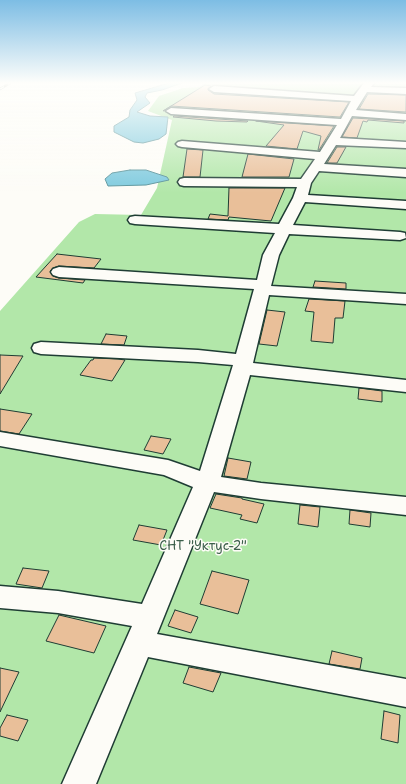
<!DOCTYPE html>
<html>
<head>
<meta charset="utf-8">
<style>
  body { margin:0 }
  canvas { display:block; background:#fdfcf7 }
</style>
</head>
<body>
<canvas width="406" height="784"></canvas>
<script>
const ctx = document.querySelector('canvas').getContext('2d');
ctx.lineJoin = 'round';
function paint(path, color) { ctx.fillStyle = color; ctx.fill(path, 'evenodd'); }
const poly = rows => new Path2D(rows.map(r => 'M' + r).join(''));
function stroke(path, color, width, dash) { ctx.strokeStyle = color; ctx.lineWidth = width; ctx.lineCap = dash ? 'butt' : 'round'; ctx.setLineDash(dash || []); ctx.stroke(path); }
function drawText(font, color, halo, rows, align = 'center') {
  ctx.font = font + ' "Shantell Sans",sans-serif'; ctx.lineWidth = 3; ctx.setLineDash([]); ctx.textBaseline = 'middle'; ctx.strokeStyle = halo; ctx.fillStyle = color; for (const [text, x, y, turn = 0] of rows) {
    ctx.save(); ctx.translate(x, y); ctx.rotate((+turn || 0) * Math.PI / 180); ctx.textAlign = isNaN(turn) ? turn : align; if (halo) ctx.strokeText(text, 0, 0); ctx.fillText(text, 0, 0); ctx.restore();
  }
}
const green = poly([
  [206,83,406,83,406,784,0,784,0,311,79,222,95,214,141,215,157,188,172,120,148,111,159,96,183,88,199,87]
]);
const water = poly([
  [169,83,182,83,162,90,147,93,145,97,150,103,137,112,150,116,168,117,166,134,159,139,143,143,134,142,114,132,114,126,129,117,130,110,137,100,135,93,169,83],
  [130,170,146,170,167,177,169,180,146,185,108,186,105,179,112,173,130,170]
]);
const building = poly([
  [205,85,211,86,208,90,214,94,349,102,340,117,171,106,163,111,205,85],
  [368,94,406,95,406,112,359,109,368,94],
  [174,116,248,121,247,122,216,121,173,117,174,116],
  [353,118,404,121,404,123,368,120,367,122,363,121,357,138,342,137,353,118],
  [256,121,334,126,319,150,318,150,321,136,303,131,297,149,266,146,284,125,256,121],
  [337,147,346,147,337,163,327,163,337,147],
  [187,149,203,150,200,177,183,177,187,149],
  [248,154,294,159,289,177,242,177,248,154],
  [229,188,285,188,271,221,229,217,228,220,208,219,210,214,228,216,229,188],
  [57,254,101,259,94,268,59,266,53,268,50,271,53,276,59,278,85,280,83,283,36,277,57,254],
  [315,281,346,283,346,289,313,287,315,281],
  [309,299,345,301,343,318,335,318,333,343,311,341,314,312,305,311,309,299],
  [267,310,285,312,277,346,259,344,267,310],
  [106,334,127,336,124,345,101,344,106,334],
  [0,355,23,356,0,394,0,355],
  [94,358,118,359,125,360,112,381,80,375,91,360,93,360,94,358],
  [359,388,382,391,382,402,358,399,359,388],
  [0,409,32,414,19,434,0,431,0,409],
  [151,436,171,439,163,454,144,450,151,436],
  [228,458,251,462,247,479,224,476,228,458],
  [216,494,242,498,242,499,264,504,257,523,240,519,242,515,210,508,216,494],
  [300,505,320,507,318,527,298,524,300,505],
  [350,510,371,513,370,527,349,524,350,510],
  [139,525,167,530,161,545,133,540,139,525],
  [23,568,49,571,42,588,16,584,23,568],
  [212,571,249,580,238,614,200,604,212,571],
  [175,610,198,617,191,633,168,626,175,610],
  [59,615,106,626,94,653,46,641,59,615],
  [332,651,362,658,360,669,329,664,332,651],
  [189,667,221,673,213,692,183,683,189,667],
  [0,668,19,672,0,712,0,668],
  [384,711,400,715,398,743,381,739,384,711],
  [7,715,28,720,18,741,0,736,0,728,7,715]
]);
const minor = poly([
  [364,83,374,83,371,87,406,88,406,94,367,92,356,110,406,114,406,120,352,116,340,138,406,142,406,148,336,145,324,164,406,169,406,177,319,171,311,183,308,195,406,201,406,209,305,202,293,225,400,232,405,233,406,238,400,240,289,234,279,255,271,286,406,294,406,304,269,295,253,363,406,380,406,392,250,375,221,477,261,483,406,497,406,515,261,499,214,492,157,634,406,679,406,707,148,657,96,784,62,784,132,626,58,613,0,608,0,586,58,591,142,604,193,487,164,475,0,446,0,432,168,460,200,471,233,365,198,362,41,354,34,352,32,348,34,344,41,342,198,350,236,354,254,289,59,277,53,275,51,272,53,269,59,267,257,280,263,255,275,233,135,224,130,223,128,220,130,217,135,216,279,224,293,198,297,187,184,186,180,185,178,182,180,179,184,178,301,179,315,159,182,147,178,146,176,144,178,142,182,141,320,152,337,125,171,114,166,111,171,108,341,119,351,101,214,92,209,89,214,86,354,96,364,83]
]);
const rail = poly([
  [0,89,10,83]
]);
const nearParknames = [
  ["СНТ \"Уктус-2\"",203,547]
];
paint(green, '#b2e7a9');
paint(water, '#7ecade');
stroke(water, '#58929a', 1);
paint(building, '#e9bf99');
stroke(building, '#1f3d34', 1);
stroke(minor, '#1f3d34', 3);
paint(minor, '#fdfcf7');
stroke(rail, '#1f3d34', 2.5);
stroke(rail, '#fdfcf7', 1.5, [4.5]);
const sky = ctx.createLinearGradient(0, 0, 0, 193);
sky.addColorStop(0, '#7dbde4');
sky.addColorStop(0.43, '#fefefb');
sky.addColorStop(1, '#fefefb00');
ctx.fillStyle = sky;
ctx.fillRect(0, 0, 406, 193);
drawText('13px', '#3c5f4b', '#fdfcf7', nearParknames);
</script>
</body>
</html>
